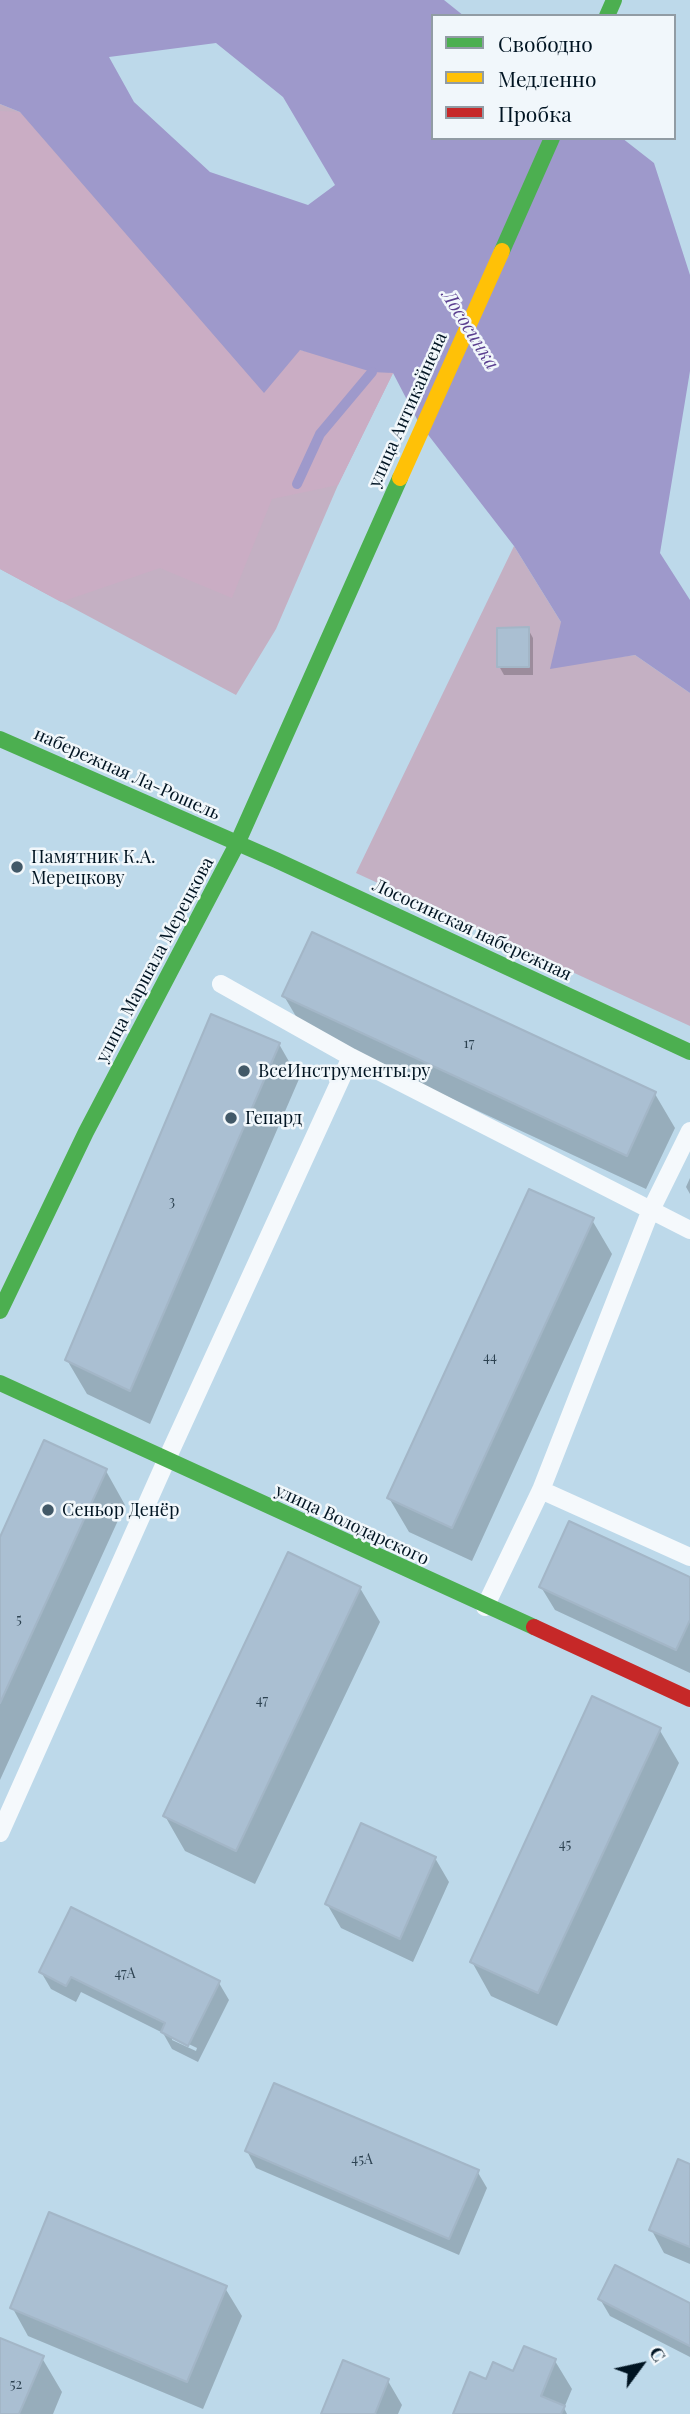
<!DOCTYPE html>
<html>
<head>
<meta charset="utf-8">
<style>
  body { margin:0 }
  #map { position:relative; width:690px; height:2414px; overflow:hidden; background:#bdd9ea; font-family:"Playfair Display",serif }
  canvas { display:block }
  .legend { position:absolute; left:431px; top:14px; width:245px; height:126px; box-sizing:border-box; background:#f1f7fb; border:2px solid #919ca4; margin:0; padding:9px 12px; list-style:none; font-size:21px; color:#001422 }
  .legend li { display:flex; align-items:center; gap:14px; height:35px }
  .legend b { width:35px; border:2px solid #919ca4 }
  .north { position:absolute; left:606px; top:2330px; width:70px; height:70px; -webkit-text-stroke:5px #f1f7fb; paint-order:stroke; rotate:57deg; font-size:19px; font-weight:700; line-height:28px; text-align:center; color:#001422 }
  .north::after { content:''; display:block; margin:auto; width:24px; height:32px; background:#001422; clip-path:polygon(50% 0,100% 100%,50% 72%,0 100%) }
</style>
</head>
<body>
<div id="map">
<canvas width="690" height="2414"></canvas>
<ul class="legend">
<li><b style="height:9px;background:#4caf50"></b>Свободно</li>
<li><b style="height:9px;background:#ffc107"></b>Медленно</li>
<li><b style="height:9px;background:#c62828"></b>Пробка</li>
</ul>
<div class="north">С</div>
</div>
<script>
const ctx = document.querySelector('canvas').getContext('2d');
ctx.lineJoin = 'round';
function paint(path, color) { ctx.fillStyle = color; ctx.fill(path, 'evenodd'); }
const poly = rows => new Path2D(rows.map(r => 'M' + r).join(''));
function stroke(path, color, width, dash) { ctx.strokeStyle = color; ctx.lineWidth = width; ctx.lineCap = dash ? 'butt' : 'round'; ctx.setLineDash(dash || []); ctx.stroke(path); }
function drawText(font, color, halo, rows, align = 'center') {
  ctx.font = font + ' "Playfair Display",serif'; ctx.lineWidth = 5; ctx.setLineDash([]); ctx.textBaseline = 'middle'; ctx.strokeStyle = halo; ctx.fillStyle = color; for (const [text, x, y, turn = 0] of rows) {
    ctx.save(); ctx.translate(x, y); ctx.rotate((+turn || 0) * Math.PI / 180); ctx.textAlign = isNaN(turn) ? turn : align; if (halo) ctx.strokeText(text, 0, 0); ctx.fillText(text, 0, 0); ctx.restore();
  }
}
const green = poly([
  [0,104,20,112,300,350,393,373,338,485,276,629,236,695,0,569],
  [514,546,561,622,612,658,635,655,690,693,690,1026,356,873]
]);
const forest = poly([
  [0,111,20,112,264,392,300,350,372,372,393,373,338,485,272,499,232,598,160,568,61,602,0,569]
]);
const water = poly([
  [0,0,444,0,464,16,433,16,433,138,622,138,654,163,690,275,690,371,660,553,690,600,690,693,635,655,550,669,561,622,514,546,419,423,393,373,372,372,300,350,264,393,20,112,0,104],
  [216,43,283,97,335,185,308,205,210,172,134,102,109,57]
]);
const shadow = poly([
  [528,629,533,638,533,675,504,675,499,666],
  [284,996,655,1094,675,1128,646,1189,304,1030],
  [279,1044,299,1079,150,1424,87,1394,67,1360],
  [690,1178,690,1194,686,1187],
  [592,1220,612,1254,472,1561,409,1532,389,1498],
  [106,1471,125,1505,0,1780,0,1542],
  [690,1579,690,1673,555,1610,541,1587],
  [360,1588,380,1622,255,1884,185,1851,165,1816],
  [659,1729,679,1763,557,2026,491,1996,472,1962],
  [435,1858,449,1882,413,1962,341,1928,327,1904],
  [41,1972,219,1983,229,2000,198,2062,172,2049,163,2033,81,1992,76,2002,51,1989],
  [172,2036,197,2048,196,2051,172,2040],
  [247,2151,477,2171,487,2188,459,2255,256,2168],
  [690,2166,690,2264,664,2253,651,2229],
  [225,2288,242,2316,203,2409,28,2336,12,2307],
  [600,2299,690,2304,690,2357,610,2316],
  [0,2340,42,2358,62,2392,53,2414,0,2414],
  [555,2361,572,2389,564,2408,567,2414,454,2414,487,2381],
  [388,2381,402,2405,398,2414,323,2414]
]);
const stream = poly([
  [297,484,320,434,372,372]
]);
const building = poly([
  [529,627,529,667,497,667,497,628,529,627],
  [312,932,656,1092,627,1156,282,996,312,932],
  [211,1014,280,1043,130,1391,65,1360,211,1014],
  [529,1189,594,1218,452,1528,387,1498,529,1189],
  [44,1440,107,1469,0,1703,0,1537,44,1440],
  [569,1521,690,1577,690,1620,676,1650,539,1587,569,1521],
  [288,1552,361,1587,236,1851,163,1816,288,1552],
  [592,1696,661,1728,538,1993,470,1962,592,1696],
  [361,1823,436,1857,400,1939,325,1904,361,1823],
  [71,1907,220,1981,188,2046,161,2032,165,2023,71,1977,66,1986,39,1972,71,1907],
  [274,2083,479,2170,449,2239,245,2151,274,2083],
  [678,2159,690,2164,690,2247,649,2230,678,2159],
  [49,2212,227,2286,187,2382,10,2308,49,2212],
  [615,2265,690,2303,690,2346,598,2299,615,2265],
  [0,2338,44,2356,19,2414,0,2414,0,2338],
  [524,2346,556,2359,541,2396,565,2406,561,2414,453,2414,470,2372,486,2379,493,2362,513,2371,524,2346],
  [343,2360,389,2379,375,2414,321,2414,343,2360]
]);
const lane = poly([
  [351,1057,690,1230],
  [541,1490,690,1557],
  [485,1607,541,1490,650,1212,690,1131],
  [0,1833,166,1461,351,1057,221,984]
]);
const fast = poly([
  [607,16,614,0],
  [502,251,552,138],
  [0,739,276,860,690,1052],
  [0,1311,86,1132,237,844,400,478],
  [0,1383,534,1627]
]);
const slow = poly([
  [400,478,502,251]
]);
const jam = poly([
  [534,1627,690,1699]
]);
const markers = [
  [17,867,7,"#425968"],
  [244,1071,7,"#425968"],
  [231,1118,7,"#425968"],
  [48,1510,7,"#425968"]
];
const numberNames = [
  ["17",469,1044],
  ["3",172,1202],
  ["44",490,1358],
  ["5",19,1620],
  ["47",262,1701],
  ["45",565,1845],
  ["47А",125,1974],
  ["45А",362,2160],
  ["52",16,2385]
];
const streetNames = [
  ["улица Антикайнена",408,410,-66],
  ["набережная Ла-Рошель",127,774,24],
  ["Лососинская набережная",472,930,25],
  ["улица Маршала Мерецкова",155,960,-62],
  ["улица Володарского",352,1525,25]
];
const poiNames = [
  ["Памятник К.А.",31,857],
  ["Мерецкову",31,878],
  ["ВсеИнструменты.ру",258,1071],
  ["Гепард",245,1118],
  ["Сеньор Денёр",62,1510]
];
const waterNames = [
  ["Лососинка",470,330,58]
];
paint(green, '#c4b0c3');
paint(forest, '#caadc4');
paint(water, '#9e99cb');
paint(shadow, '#0003');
stroke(stream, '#9e99cb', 10);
paint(building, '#aabfd2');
stroke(building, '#a3b6c7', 2);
stroke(lane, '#f5f9fc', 18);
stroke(fast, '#4caf50', 16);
stroke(slow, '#ffc107', 16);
stroke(jam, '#c62828', 16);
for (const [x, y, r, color] of markers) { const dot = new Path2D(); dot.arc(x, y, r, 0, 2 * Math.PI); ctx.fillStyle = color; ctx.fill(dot); stroke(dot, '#f1f7fb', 2.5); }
drawText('14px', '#2d4251', null, numberNames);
drawText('18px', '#001422', '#f1f7fb', streetNames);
drawText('18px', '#001422', '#f1f7fb', poiNames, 'left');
drawText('italic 19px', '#5b3f90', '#f1f7fb', waterNames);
</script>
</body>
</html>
